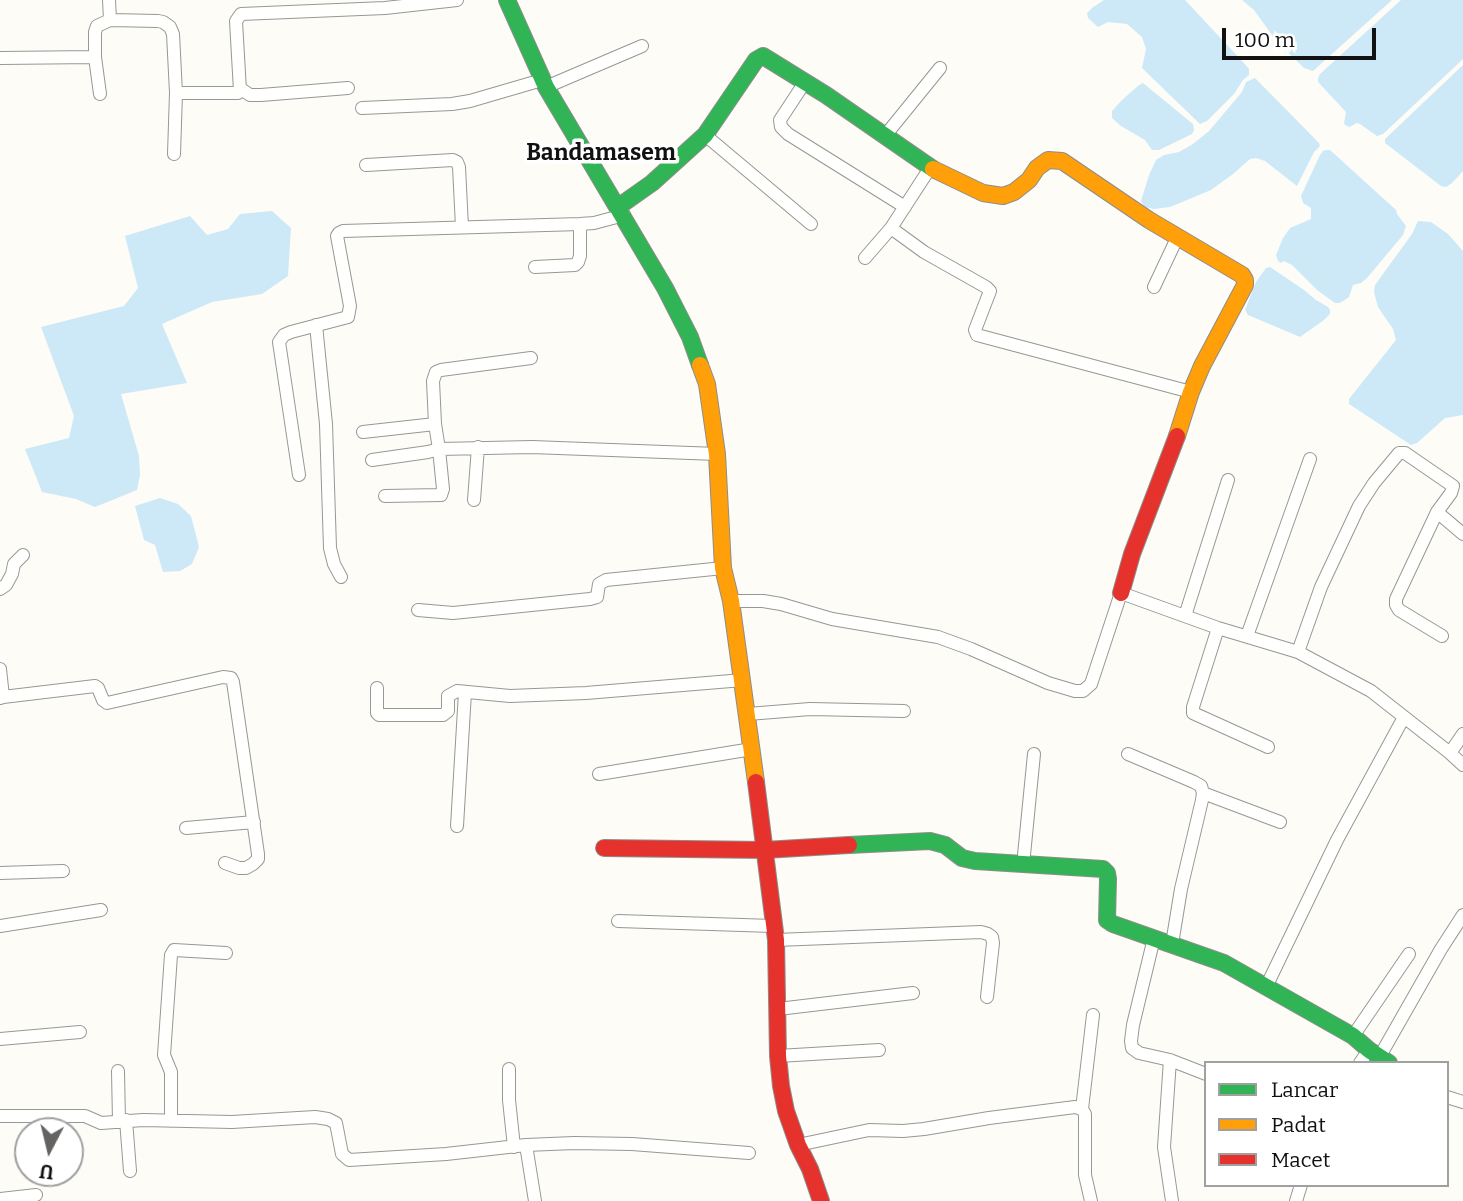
<!DOCTYPE html>
<html>
<head>
<meta charset="utf-8">
<style>
  body { margin:0 }
  #map { position:relative; width:1463px; height:1201px; overflow:hidden; background:#fdfcf7; font-family:Bitter,serif }
  canvas { display:block }
  .legend { position:absolute; left:1204px; top:1061px; width:245px; height:126px; box-sizing:border-box; background:#fff; border:2px solid #a0a0a0; margin:0; padding:9px 12px; list-style:none; font-size:21px; color:#111 }
  .legend li { display:flex; align-items:center; gap:14px; height:35px }
  .legend b { width:35px; border:2px solid #a0a0a0 }
  .north { position:absolute; left:14px; top:1117px; width:70px; height:70px; box-sizing:border-box; background:#fff; border:2px solid #a0a0a0; border-radius:50%; rotate:187deg; font-size:19px; font-weight:700; line-height:28px; text-align:center; color:#111 }
  .north::after { content:''; display:block; margin:auto; width:24px; height:32px; background:#646362; clip-path:polygon(50% 0,100% 100%,50% 72%,0 100%) }
  .scale { position:absolute; left:1222px; top:28px; width:154px; height:32px; box-sizing:border-box; border:4px solid #111; border-top:0; padding-left:9px; font-size:21px; line-height:24px; white-space:nowrap; color:#111; -webkit-text-stroke:5px #fff; paint-order:stroke }
</style>
</head>
<body>
<div id="map">
<canvas width="1463" height="1201"></canvas>
<ul class="legend">
<li><b style="height:9px;background:#30b455"></b>Lancar</li>
<li><b style="height:9px;background:#ff9f0a"></b>Padat</li>
<li><b style="height:9px;background:#e5322d"></b>Macet</li>
</ul>
<div class="north">U</div>
<div class="scale">100 m</div>
</div>
<script>
const ctx = document.querySelector('canvas').getContext('2d');
ctx.lineJoin = 'round';
function paint(path, color) { ctx.fillStyle = color; ctx.fill(path, 'evenodd'); }
const poly = rows => new Path2D(rows.map(r => 'M' + r).join(''));
function stroke(path, color, width, dash) { ctx.strokeStyle = color; ctx.lineWidth = width; ctx.lineCap = dash ? 'butt' : 'round'; ctx.setLineDash(dash || []); ctx.stroke(path); }
function drawText(font, color, halo, rows, align = 'center') {
  ctx.font = font + ' Bitter,serif'; ctx.lineWidth = 7; ctx.setLineDash([]); ctx.textBaseline = 'middle'; ctx.strokeStyle = halo; ctx.fillStyle = color; for (const [text, x, y, turn = 0] of rows) {
    ctx.save(); ctx.translate(x, y); ctx.rotate((+turn || 0) * Math.PI / 180); ctx.textAlign = isNaN(turn) ? turn : align; if (halo) ctx.strokeText(text, 0, 0); ctx.fillText(text, 0, 0); ctx.restore();
  }
}
const water = poly([
  [1104,0,1185,0,1242,61,1249,69,1249,75,1243,80,1234,94,1207,121,1200,124,1142,68,1146,49,1142,37,1127,24,1108,22,1098,27,1088,18,1087,13,1092,8],
  [1242,0,1392,0,1313,71,1304,68,1277,42,1254,10],
  [1401,0,1463,0,1463,59,1383,134,1377,136,1360,124,1357,123,1349,127,1345,125,1344,123,1346,112,1318,82,1318,78,1320,74],
  [1463,65,1463,171,1452,183,1446,187,1441,186,1385,143,1385,139],
  [1255,78,1319,143,1320,146,1314,152,1297,186,1265,161,1256,158,1250,159,1233,174,1211,190,1170,207,1154,209,1145,207,1141,201,1149,175,1156,160,1164,155,1179,152,1193,144,1209,131,1242,92,1246,82],
  [1143,83,1193,124,1194,130,1192,134,1159,150,1152,150,1145,140,1121,126,1112,118,1112,111,1122,100,1139,85],
  [1326,150,1330,150,1396,210,1397,214,1406,226,1403,235,1367,278,1361,283,1353,285,1349,297,1340,303,1335,303,1317,290,1292,265,1284,261,1281,263,1278,261,1276,255,1283,238,1290,228,1311,219,1311,208,1303,203,1301,196,1320,155,1323,151],
  [272,211,291,228,288,276,262,294,212,302,162,324,187,383,121,394,139,456,140,475,137,490,95,507,76,499,42,492,25,449,69,438,74,416,41,327,124,306,138,288,125,236,190,216,207,235,228,229,240,214],
  [1418,221,1431,222,1448,234,1463,251,1463,415,1445,418,1417,443,1411,445,1349,404,1349,399,1396,340,1393,329,1378,307,1374,292,1375,285,1412,234],
  [1270,267,1304,290,1316,300,1328,307,1330,310,1330,314,1324,320,1300,337,1248,315,1245,310,1256,282,1266,268],
  [160,498,178,504,191,516,199,547,192,564,180,571,163,572,155,545,144,540,135,506]
]);
const street = poly([
  [109,0,110,20,158,21,163,22,170,27,173,34,176,93,238,93,240,91,236,21,241,14,385,8,457,0],
  [0,58,95,57],
  [805,82,780,120,781,127,788,134,905,207],
  [546,87,642,46],
  [241,89,250,95,261,95,348,88],
  [100,94,95,57,95,32,97,26,110,20],
  [362,108,452,104,470,101,542,80],
  [705,135,811,224],
  [884,137,940,68],
  [174,154,176,93],
  [366,165,453,160,457,162,459,167,462,227],
  [930,168,891,228,924,252,986,287,990,291,975,330,977,335,1191,392],
  [865,258,891,228],
  [535,267,575,265,578,262,580,256,580,224],
  [1154,287,1178,236],
  [316,325,326,424,330,548,334,564,341,577],
  [531,358,441,370,436,372,433,381,435,424,439,449,532,447,717,454],
  [363,432,435,424],
  [372,460,428,452,439,449,443,489,441,495,385,496],
  [299,475,279,342,284,335,291,332,348,317,350,306,337,236,339,233,343,231,580,224,594,223,624,215],
  [474,500,478,447],
  [1437,512,1463,534],
  [0,589,6,585,12,574,14,564,23,555],
  [731,601,763,601,781,604,832,619,938,637,971,649,1048,683,1075,691,1083,691,1091,684,1121,593,1218,628,1298,652,1371,691,1450,753,1463,765],
  [418,610,453,613,590,599,597,597,599,584,606,580,723,568],
  [1185,616,1228,480],
  [1218,628,1193,707,1193,713,1268,747],
  [1247,636,1310,459],
  [1298,652,1321,587,1359,506,1374,483,1399,453,1405,453,1453,486,1451,493,1437,512,1396,599,1396,605,1399,610,1442,636],
  [0,669,3,697,0,698],
  [377,688,377,713,379,715,443,715,448,711,448,696,457,691,510,696,586,693,743,680],
  [3,697,95,686,98,688,103,700,107,703,223,677,231,678,233,682,258,854,258,859,253,864,246,868,239,868,225,863],
  [748,714,810,709,904,711],
  [1450,753,1463,734],
  [1128,754,1194,782,1201,786,1203,793,1202,800,1181,889,1172,944],
  [599,774,752,749],
  [1203,793,1280,822],
  [457,826,465,692],
  [186,828,254,822],
  [1023,865,1034,754],
  [0,873,63,871],
  [618,921,773,926],
  [0,926,101,910],
  [1154,938,1133,1025,1131,1041,1132,1048,1139,1053,1170,1060,1206,1074],
  [776,940,981,932,988,934,992,937,993,943,987,997],
  [1267,985,1337,840,1404,717],
  [778,1009,913,993],
  [1353,1036,1409,954],
  [0,1039,80,1032],
  [778,1056,879,1050],
  [1380,1056,1441,949,1463,915],
  [1170,1060,1164,1147,1172,1201],
  [1360,1063,1369,1050],
  [509,1069,509,1100,514,1147],
  [118,1071,119,1122],
  [1447,1097,1463,1102],
  [1082,1109,1093,1015],
  [0,1116,85,1116,101,1123,143,1120,232,1122,315,1117,328,1119,336,1123,342,1154,349,1160,446,1154,526,1145,535,1201],
  [126,1120,130,1171],
  [171,1121,171,1072,164,1055,171,955,174,950,226,953],
  [526,1145,574,1143,632,1144,749,1153],
  [798,1145,869,1130,903,1131,924,1129,989,1118,1075,1107,1082,1109,1085,1114,1085,1175,1091,1201],
  [0,1199,36,1195],
  [1296,1201,1301,1185]
]);
const fast = poly([
  [507,0,546,87,665,288,690,337,700,365],
  [618,207,652,183,705,135,756,60,763,56,826,95,933,169],
  [849,845,930,841,945,845,962,858,975,861,1103,869,1107,873,1108,879,1107,920,1113,924,1224,963,1353,1036,1369,1050,1389,1063]
]);
const slow = poly([
  [933,169,983,193,1003,196,1014,192,1029,180,1037,168,1048,160,1062,161,1149,220,1242,275,1245,280,1245,285,1202,366,1191,392,1177,436],
  [700,365,707,384,717,454,723,568,731,601,756,782]
]);
const jam = poly([
  [1121,593,1132,554,1177,436],
  [756,782,776,940,778,1056,781,1086,786,1111,798,1145,810,1169,821,1201],
  [604,848,764,850,849,845]
]);
const quarterNames = [
  ["Bandamasem",601,154]
];
paint(water, '#cde8f7');
stroke(street, '#979795', 14);
stroke(fast, '#8e8d8b', 18);
stroke(slow, '#8e8d8b', 18);
stroke(jam, '#8e8d8b', 18);
stroke(street, '#fffffe', 12);
stroke(fast, '#30b455', 16);
stroke(slow, '#ff9f0a', 16);
stroke(jam, '#e5322d', 16);
drawText('bold 23px', '#111', '#fff', quarterNames);
</script>
</body>
</html>
